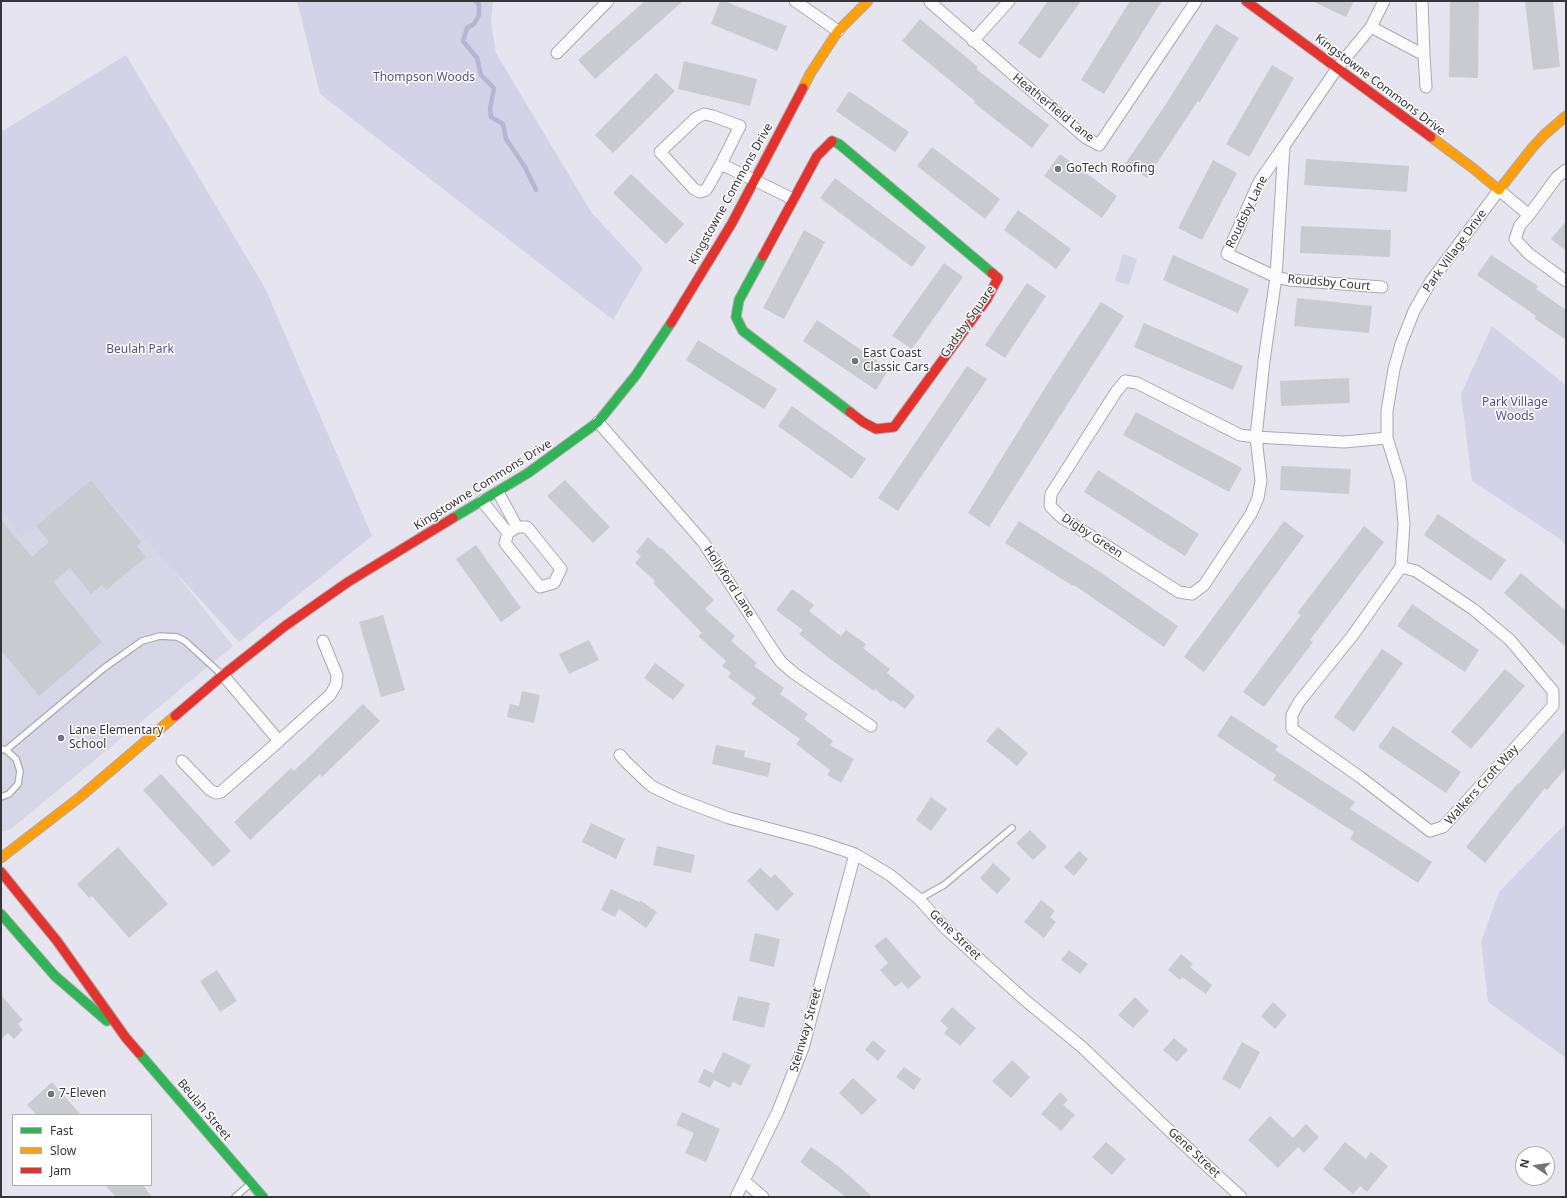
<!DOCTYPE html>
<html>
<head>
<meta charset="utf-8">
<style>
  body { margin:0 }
  #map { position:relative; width:1567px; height:1198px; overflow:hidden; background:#e6e5ef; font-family:"Noto Sans",sans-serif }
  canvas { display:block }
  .frame { position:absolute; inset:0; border:2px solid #36353c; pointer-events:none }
  .legend { position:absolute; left:12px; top:1114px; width:140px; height:72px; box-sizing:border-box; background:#fff; border:1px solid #afaeb1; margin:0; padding:5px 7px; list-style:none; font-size:12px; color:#36353c }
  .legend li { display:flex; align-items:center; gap:8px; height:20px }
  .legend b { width:20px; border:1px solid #afaeb1 }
  .north { position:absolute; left:1515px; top:1146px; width:40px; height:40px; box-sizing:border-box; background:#fff; border:1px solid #afaeb1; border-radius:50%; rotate:283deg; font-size:11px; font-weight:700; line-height:16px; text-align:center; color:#36353c }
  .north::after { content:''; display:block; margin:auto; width:14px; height:18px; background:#74737b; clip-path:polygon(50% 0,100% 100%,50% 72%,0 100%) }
</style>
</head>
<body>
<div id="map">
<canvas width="1567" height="1198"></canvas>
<div class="frame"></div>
<ul class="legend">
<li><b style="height:5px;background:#30b455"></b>Fast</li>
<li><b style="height:5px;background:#ff9f0a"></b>Slow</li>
<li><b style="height:5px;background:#e5322d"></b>Jam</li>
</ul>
<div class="north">N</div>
</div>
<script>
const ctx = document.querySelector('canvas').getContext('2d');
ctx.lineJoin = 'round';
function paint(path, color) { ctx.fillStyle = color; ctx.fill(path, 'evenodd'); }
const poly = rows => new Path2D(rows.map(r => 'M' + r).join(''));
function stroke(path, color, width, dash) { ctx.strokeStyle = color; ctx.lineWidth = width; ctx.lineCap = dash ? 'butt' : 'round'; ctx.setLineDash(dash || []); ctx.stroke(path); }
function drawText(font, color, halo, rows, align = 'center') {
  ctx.font = font + ' "Noto Sans",sans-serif'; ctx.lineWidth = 3; ctx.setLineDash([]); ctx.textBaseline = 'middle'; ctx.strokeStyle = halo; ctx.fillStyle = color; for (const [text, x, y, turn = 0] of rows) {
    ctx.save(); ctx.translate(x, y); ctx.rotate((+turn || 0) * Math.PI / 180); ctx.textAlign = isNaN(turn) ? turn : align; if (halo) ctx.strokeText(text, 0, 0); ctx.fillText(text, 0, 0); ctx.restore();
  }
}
const built = poly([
  [91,480,124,507,233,646,11,829,1,832,1,511,21,537]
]);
const green = poly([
  [297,1,493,1,491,22,496,53,591,212,643,268,613,320,320,94],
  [126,55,265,288,372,536,239,642,91,480,21,538,1,511,1,132],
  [1123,254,1137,259,1129,285,1115,281],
  [1492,326,1566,385,1566,545,1560,539,1472,481,1461,394],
  [1566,823,1566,1058,1488,1002,1481,942,1499,892]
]);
const stream = poly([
  [475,1,479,4,479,15,474,24,467,28,463,41,477,58,481,75,494,88,490,109,491,117,503,124,506,139,525,167,536,190]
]);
const building = poly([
  [645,1,683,1,595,79,578,60],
  [720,1,724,1,787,26,777,51,711,24],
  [1048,1,1081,1,1040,59,1018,43],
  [1130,1,1162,1,1104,94,1081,80],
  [1312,1,1354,1,1346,17],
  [1450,1,1479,1,1478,78,1449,77],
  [1525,1,1553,1,1560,67,1533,70],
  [920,19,978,67,976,69,1049,125,1032,148,974,103,975,101,902,41],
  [1216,24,1239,38,1200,102,1198,101,1147,178,1125,164,1166,104],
  [684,61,757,79,750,106,678,89],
  [1272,65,1294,78,1249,157,1226,144],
  [656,73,675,91,613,153,595,135],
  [849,91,909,132,895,152,836,111],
  [932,147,1000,199,985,219,917,166],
  [1060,154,1117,196,1102,218,1044,176],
  [1306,159,1409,166,1407,192,1304,185],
  [1213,160,1237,173,1202,240,1178,228],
  [631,174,684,224,666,244,613,193],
  [835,178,926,247,912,267,820,198],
  [1018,210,1071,249,1056,269,1004,230],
  [1566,221,1566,251,1551,239],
  [1301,226,1391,230,1390,257,1300,253],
  [804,230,825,242,784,319,763,308],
  [1173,255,1249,289,1238,313,1163,280],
  [1491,255,1538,286,1536,289,1566,310,1566,340,1535,319,1536,316,1477,275],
  [944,263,963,277,912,349,892,336],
  [1027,283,1046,296,1005,358,985,345],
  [1297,298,1372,306,1369,333,1294,326],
  [1101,302,1124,316,989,527,968,513,1048,383],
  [817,320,889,369,876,390,803,341],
  [1144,323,1243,366,1233,390,1134,347],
  [698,340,777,389,764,409,686,360],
  [967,366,987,379,898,511,878,498],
  [1349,378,1350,403,1281,406,1280,381],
  [792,406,866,459,852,479,778,426],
  [1136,412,1242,468,1229,492,1123,435],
  [1281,466,1351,469,1349,494,1280,490],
  [1098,470,1199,534,1185,556,1084,492],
  [91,480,141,542,137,546,146,557,106,590,102,585,91,594,70,568,53,582,102,642,39,696,1,650,1,520,32,557,49,542,36,526],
  [565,480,610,527,593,543,547,496],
  [1438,514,1506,560,1491,581,1424,535],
  [1019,521,1100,572,1178,626,1164,647,1074,585,1073,586,1005,543],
  [1284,521,1304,536,1204,672,1184,657],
  [1364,526,1384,542,1310,640,1313,642,1264,707,1243,692,1301,615,1297,613],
  [648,537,661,549,662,548,714,600,705,609,735,636,731,641,757,663,754,666,784,688,780,694,808,714,804,719,833,741,830,745,854,759,841,783,827,775,830,770,796,744,800,739,751,704,756,698,728,677,731,673,722,666,726,661,698,636,702,633,653,583,655,581,635,563,641,556,636,552],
  [476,545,521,608,501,622,456,559],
  [1521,573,1566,611,1566,647,1504,593],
  [792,589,814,605,809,611,841,636,846,630,866,644,863,648,890,669,887,673,915,696,905,709,893,700,891,702,875,689,874,691,829,658,799,634,803,630,776,610],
  [1412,604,1479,650,1465,672,1397,626],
  [383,615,405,690,381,697,359,622],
  [589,640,599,660,569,674,559,654],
  [1382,649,1403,663,1354,732,1334,717],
  [655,663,685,685,673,700,644,678],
  [1505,669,1525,686,1471,749,1451,732],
  [522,691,540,695,534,723,507,717,510,704,519,706],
  [363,704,380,721,322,777,320,774,250,840,234,822,291,768,294,771],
  [1231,715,1278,746,1275,750,1355,802,1350,809,1432,862,1418,883,1350,839,1354,832,1273,780,1276,775,1217,736],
  [1393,726,1461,772,1446,793,1378,747],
  [998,727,1028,753,1017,766,986,741],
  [1566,729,1566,768,1547,790,1545,788,1485,863,1466,847,1518,783,1519,784],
  [716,745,745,751,744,757,771,763,768,777,712,764],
  [161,774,231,851,213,867,143,790],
  [931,797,947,809,931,831,916,820],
  [591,823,625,839,616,859,582,842],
  [1030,830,1047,847,1033,860,1016,843],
  [657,846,695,855,691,873,653,865],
  [118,847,168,904,129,938,92,896,89,898,77,884],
  [1079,851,1088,859,1074,876,1064,867],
  [993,863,1011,879,997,894,980,878],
  [760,868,771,878,775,874,794,894,777,911,747,881],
  [611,889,639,902,641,901,657,912,646,928,619,909,615,917,601,910],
  [1041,900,1055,911,1050,917,1056,922,1044,938,1024,922],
  [755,933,780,939,774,967,749,961],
  [886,937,921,977,908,989,902,982,895,987,880,970,888,963,874,946],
  [1069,950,1088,964,1080,974,1061,960],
  [1181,954,1193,964,1190,967,1212,985,1206,994,1182,977,1180,980,1168,970],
  [217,970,237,1001,220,1012,200,981],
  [1,995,23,1020,18,1024,23,1030,14,1039,8,1033,1,1039],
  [738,996,770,1003,764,1028,732,1020],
  [1135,997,1149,1011,1133,1028,1118,1015],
  [1273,1002,1287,1015,1275,1029,1261,1016],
  [952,1007,976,1028,960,1046,944,1033,948,1028,940,1021],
  [1174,1038,1188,1050,1177,1062,1163,1050],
  [873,1040,886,1051,878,1061,865,1050],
  [1242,1042,1260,1052,1240,1089,1222,1079],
  [723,1052,751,1065,741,1086,733,1082,730,1088,714,1080,710,1088,698,1082,704,1069,713,1073],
  [1012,1060,1030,1077,1011,1098,992,1081],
  [904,1067,921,1079,914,1090,896,1077],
  [853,1078,877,1100,862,1115,839,1093],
  [52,1082,81,1115,37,1115,27,1105],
  [1060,1092,1068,1100,1063,1105,1075,1115,1061,1131,1041,1114],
  [682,1112,720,1129,706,1162,685,1153,694,1133,676,1125],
  [1270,1116,1293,1138,1306,1124,1319,1137,1304,1153,1298,1147,1278,1168,1248,1140],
  [1106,1142,1126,1159,1112,1175,1092,1157],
  [1345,1142,1366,1159,1371,1152,1388,1166,1367,1192,1360,1186,1353,1194,1323,1169],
  [811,1147,838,1166,873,1197,846,1197,800,1162],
  [105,1185,143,1185,152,1197,116,1197]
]);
const lane = poly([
  [1,749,6,750,16,759,20,771,18,784,9,794,1,797],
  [6,750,104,668,142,641,160,636,177,637,185,641,221,674],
  [919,899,944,885,1012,828],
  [235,1197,250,1184]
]);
const street = poly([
  [795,1,838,31],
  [1422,1,1424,55],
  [930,2,1086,138,1099,145,1196,1],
  [1371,27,1384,1],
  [973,41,1009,1],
  [557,53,608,1],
  [704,114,713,116,740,126,721,164,706,190,700,192,694,189,660,152,696,118,704,114],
  [1284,146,1259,182,1227,254,1276,277,1289,280,1382,287],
  [721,164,793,199],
  [1529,215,1557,177,1566,170],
  [1125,381,1137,383,1240,435,1256,437,1261,481,1258,498,1251,514,1204,585,1192,594,1179,592,1061,517,1050,506,1051,494,1116,392,1125,381],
  [598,422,703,542,772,649,781,662,795,674,871,726],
  [1387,438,1344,442,1256,437,1264,361,1276,277,1284,146,1338,67,1371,27,1424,55,1426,87],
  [498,492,517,527],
  [482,501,508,533],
  [517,527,527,527,561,569,554,583,540,587,505,543,508,533,517,527],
  [1401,567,1416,571,1473,609,1510,640,1553,691,1553,706,1443,827,1430,831,1360,777,1292,729,1292,715,1299,702,1353,635,1401,567],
  [1401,567,1404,524,1400,480,1387,438,1387,411,1394,369,1401,344,1414,311,1431,281,1499,190,1529,215,1520,225,1515,239,1529,254,1566,281],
  [279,741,330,695,336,685,337,675,323,641],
  [620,755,626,762,648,783,653,787,678,799,729,818,816,841,855,854,890,875,919,899,946,929,1026,1001,1082,1047,1177,1138,1241,1197],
  [182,761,210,790,216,793,221,792,279,741,223,675],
  [744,1181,763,1197],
  [736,1197,778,1111,803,1048,855,854]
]);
const fast = poly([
  [832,141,839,144,992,273],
  [763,256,739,300,736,317,743,331,850,412],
  [453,518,528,473,598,422,636,375,671,323],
  [1,914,55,976,107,1021],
  [139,1053,263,1197]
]);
const slow = poly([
  [803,88,810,74,838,31,868,1],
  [1431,137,1474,169,1499,190,1532,148,1544,135,1566,116],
  [1,858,80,797,175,716]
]);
const jam = poly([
  [1246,1,1431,137],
  [763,256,817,156,832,141],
  [671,323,732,223,803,88],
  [850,412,863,422,876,429,894,427,987,299,998,278,992,273],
  [175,716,223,675,285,626,348,582,453,518],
  [1,872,57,941,126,1038,139,1053]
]);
const markers = [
  [1058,169,4,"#74737b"],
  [855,361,4,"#74737b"],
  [61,738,4,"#74737b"],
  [51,1094,4,"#74737b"]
];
const parkNames = [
  ["Thompson Woods",424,78],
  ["Beulah Park",140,350],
  ["Park Village",1515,403],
  ["Woods",1515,417]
];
const streetNames = [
  ["Kingstowne Commons Drive",1380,85,37],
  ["Heatherfield Lane",1053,108,39],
  ["Kingstowne Commons Drive",731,194,-61],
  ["Roudsby Lane",1247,212,-64],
  ["Park Village Drive",1455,251,-54],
  ["Roudsby Court",1329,283,5],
  ["Gadsby Square",968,322,-55],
  ["Kingstowne Commons Drive",483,485,-32],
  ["Digby Green",1092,536,33],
  ["Hollyford Lane",729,582,57],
  ["Walkers Croft Way",1482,785,-48],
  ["Gene Street",955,935,44],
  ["Steinway Street",806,1030,-74],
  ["Beulah Street",204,1110,50],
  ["Gene Street",1194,1153,43]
];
const poiNames = [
  ["GoTech Roofing",1066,169],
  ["East Coast",863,354],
  ["Classic Cars",863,368],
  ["Lane Elementary",69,731],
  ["School",69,745],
  ["7-Eleven",59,1094]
];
paint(built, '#d7d6e7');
paint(green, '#d3d2e6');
stroke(stream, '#b8b5d3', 4.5);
paint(building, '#cacad1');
stroke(lane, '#aaa9b1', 8);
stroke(street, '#aaa9b1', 13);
stroke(fast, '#aaa9b1', 11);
stroke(slow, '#aaa9b1', 11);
stroke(jam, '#aaa9b1', 11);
stroke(lane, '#fbfbfd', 5.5);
stroke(street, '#fbfbfd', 11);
stroke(fast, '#30b455', 9);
stroke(slow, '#ff9f0a', 9);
stroke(jam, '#e5322d', 9);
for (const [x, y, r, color] of markers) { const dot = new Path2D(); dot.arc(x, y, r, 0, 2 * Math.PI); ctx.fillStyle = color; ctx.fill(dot); stroke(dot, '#fff', 1.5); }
drawText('12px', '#544d81', '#fff', parkNames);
drawText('12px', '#36353c', '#fff', streetNames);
drawText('12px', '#36353c', '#fff', poiNames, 'left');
</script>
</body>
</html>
